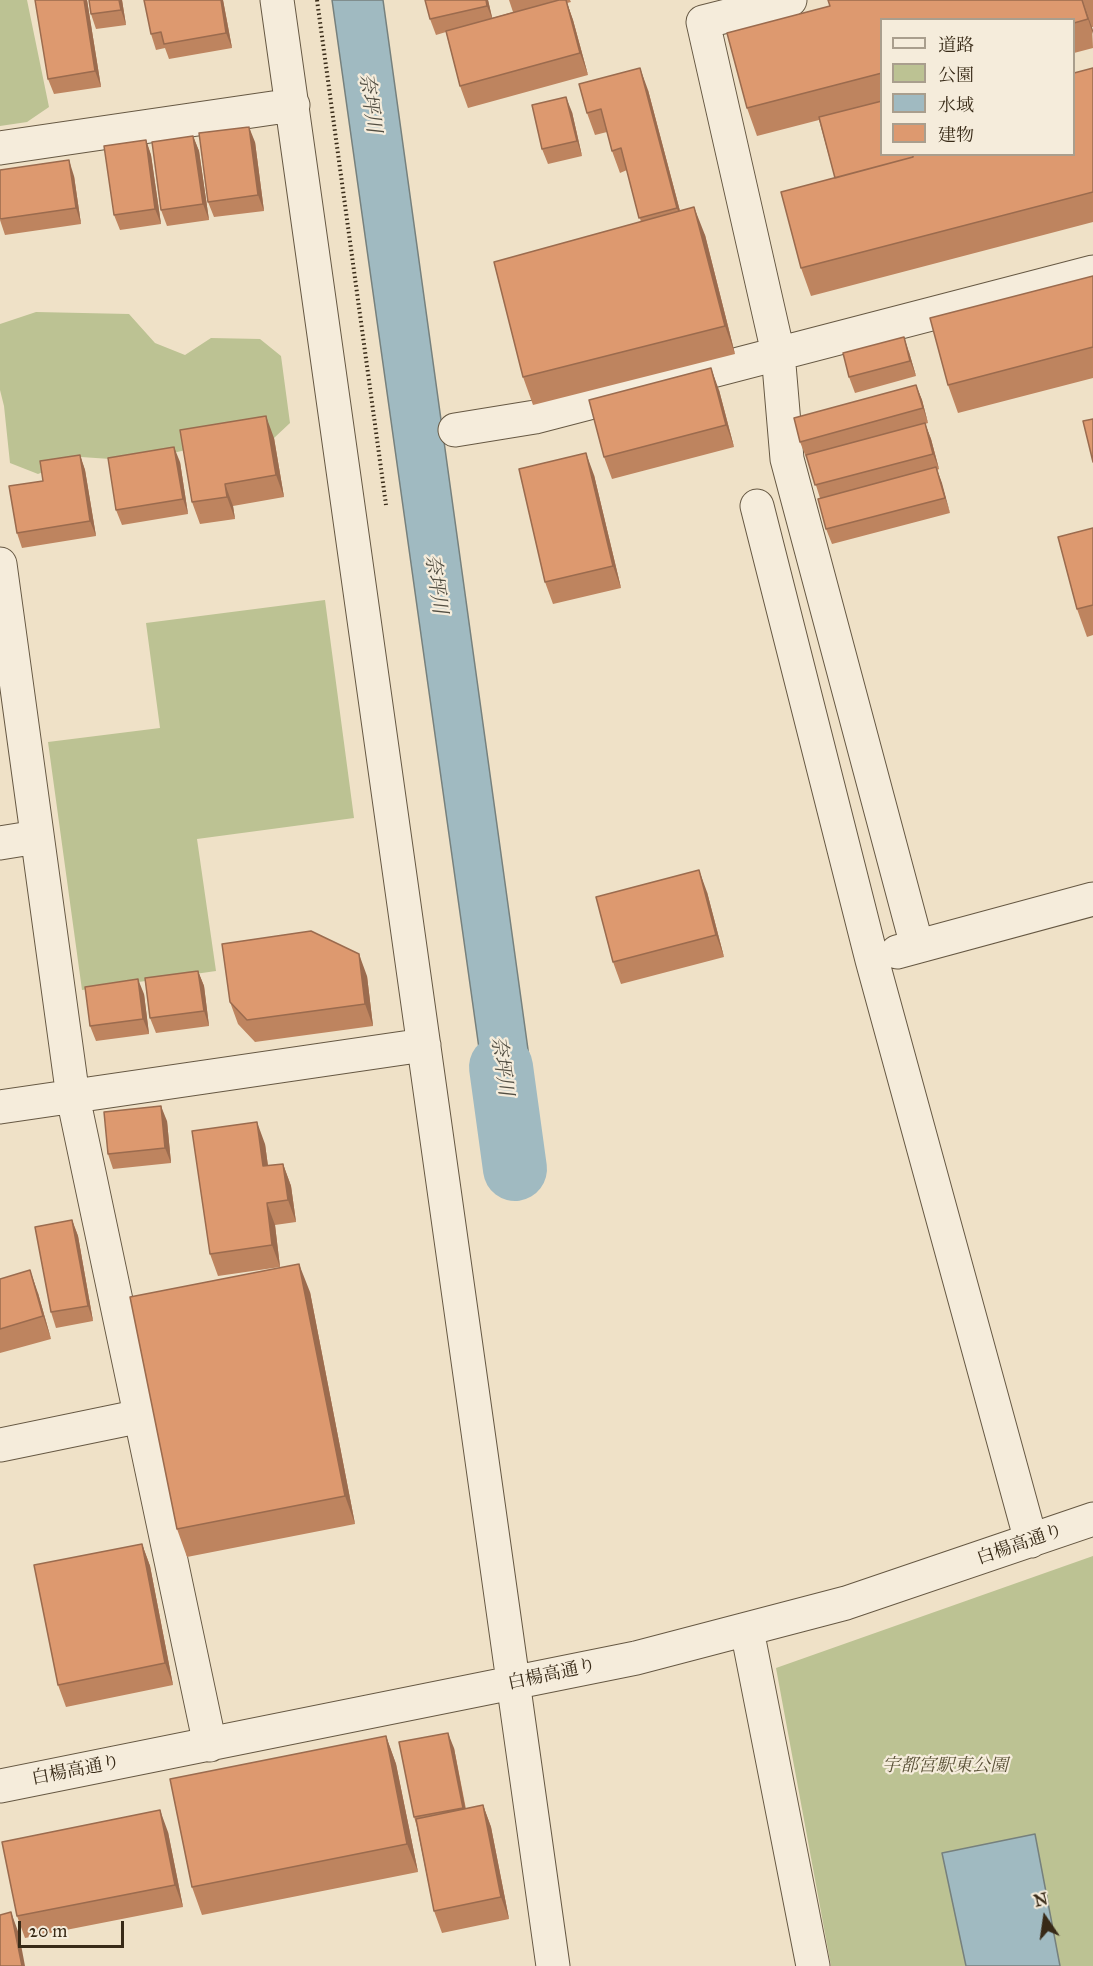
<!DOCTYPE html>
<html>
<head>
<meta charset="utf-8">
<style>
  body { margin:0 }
  #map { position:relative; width:1093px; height:1966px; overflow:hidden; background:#efe1c7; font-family:"IM FELL Great Primer","Noto Serif JP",serif }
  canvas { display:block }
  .legend { position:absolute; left:880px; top:18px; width:195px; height:138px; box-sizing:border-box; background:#f5ecdb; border:2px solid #a99e8d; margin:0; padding:8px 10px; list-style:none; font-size:18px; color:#382a17 }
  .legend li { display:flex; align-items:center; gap:12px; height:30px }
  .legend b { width:30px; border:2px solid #a99e8d }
  .north { position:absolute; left:1015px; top:1888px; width:60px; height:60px; -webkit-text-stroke:4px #f5ecdb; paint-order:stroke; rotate:347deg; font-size:16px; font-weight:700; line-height:24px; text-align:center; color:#382a17 }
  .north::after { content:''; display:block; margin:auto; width:21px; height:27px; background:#382a17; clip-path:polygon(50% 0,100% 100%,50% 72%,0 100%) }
  .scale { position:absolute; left:18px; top:1921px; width:106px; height:27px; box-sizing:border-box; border:3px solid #382a17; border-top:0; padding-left:8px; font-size:18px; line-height:21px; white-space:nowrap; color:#382a17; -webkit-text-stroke:4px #f5ecdb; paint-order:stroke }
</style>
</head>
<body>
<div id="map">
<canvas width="1093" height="1966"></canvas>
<ul class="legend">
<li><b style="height:8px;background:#f5ecdb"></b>道路</li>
<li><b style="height:16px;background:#bcc293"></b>公園</li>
<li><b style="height:16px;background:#a0bac1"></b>水域</li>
<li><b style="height:16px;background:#dd996f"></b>建物</li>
</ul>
<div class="north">N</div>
<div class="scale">20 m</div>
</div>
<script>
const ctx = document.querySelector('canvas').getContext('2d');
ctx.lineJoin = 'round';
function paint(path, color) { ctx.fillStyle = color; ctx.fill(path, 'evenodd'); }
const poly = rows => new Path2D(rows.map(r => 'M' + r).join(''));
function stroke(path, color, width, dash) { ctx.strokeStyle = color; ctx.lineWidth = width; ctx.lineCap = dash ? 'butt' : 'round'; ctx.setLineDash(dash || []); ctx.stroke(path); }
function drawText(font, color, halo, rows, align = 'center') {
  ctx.font = font + ' "IM FELL Great Primer","Noto Serif JP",serif'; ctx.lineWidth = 4.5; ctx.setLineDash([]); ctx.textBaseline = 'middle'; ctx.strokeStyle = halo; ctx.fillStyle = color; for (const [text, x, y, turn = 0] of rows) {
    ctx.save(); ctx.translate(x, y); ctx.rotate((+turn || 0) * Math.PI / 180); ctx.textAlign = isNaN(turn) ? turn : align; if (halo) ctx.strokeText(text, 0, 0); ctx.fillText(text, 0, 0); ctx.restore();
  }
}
const green = poly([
  [0,0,27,0,49,107,27,122,0,126],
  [36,312,129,314,155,343,185,355,211,338,260,339,281,356,290,423,274,438,194,448,140,461,81,457,38,474,10,463,4,406,0,390,0,324],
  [325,600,354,818,197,839,216,971,82,990,48,742,160,728,146,623],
  [1093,1556,1093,1966,831,1966,776,1668]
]);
const water = poly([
  [332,0,383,0,535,1100,532,1153,498,1157,484,1084,332,0],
  [1035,1834,1060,1966,966,1966,942,1853,1035,1834]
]);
const river = poly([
  [501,1067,515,1169]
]);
const path = poly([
  [317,0,386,505]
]);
const minor = poly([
  [277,0,553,1966],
  [790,0,703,22,778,353,787,459,917,946],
  [0,148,293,105],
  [455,430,535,417,1093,272],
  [757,506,872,960,1031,1541],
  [0,564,73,1097,210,1745],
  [0,843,37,837],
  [897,952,1093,899],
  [0,1107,424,1045],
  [0,1445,141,1416],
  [747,1630,813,1966],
  [0,1786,636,1658,846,1603,1093,1519]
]);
const wall = poly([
  [87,0,101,87,54,94,48,79],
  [122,0,126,25,96,29,91,14],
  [223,0,232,48,169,59,165,48,156,50,151,34],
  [488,0,492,18,513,12,509,0,570,0,571,2,567,3,573,20,588,75,468,108,460,86,446,32,436,35,430,19],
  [828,0,1093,0,1093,27,1092,27,1093,48,1074,53,1074,20,882,20,882,154,1074,154,1074,115,1093,68,1093,222,811,296,801,268,835,178,819,120,757,136,747,108,830,6],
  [648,90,680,211,705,235,735,354,533,405,523,377,641,222,627,170,620,173,612,151,607,132,595,135,587,113],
  [572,112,582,156,548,164,542,149],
  [193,136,199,151,209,220,167,226,161,210],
  [146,140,151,155,161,224,120,230,114,215],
  [255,142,264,211,214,217,208,202],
  [74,176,81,224,5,235,0,220],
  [1093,276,1093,378,958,413,948,385],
  [909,352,916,376,855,393,849,377],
  [916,385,922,400,928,423,925,424,931,439,939,469,937,470,950,513,832,544,826,529,820,498,807,457,806,457,800,442],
  [719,390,734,447,612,479,604,457],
  [274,438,284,497,233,506,235,519,200,524,192,502],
  [80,455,85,470,96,536,22,548,17,533,43,481],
  [180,462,188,514,122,525,116,510],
  [594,475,621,588,553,604,545,582],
  [1093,528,1093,635,1087,637,1077,609],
  [707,892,724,957,621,984,613,962],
  [198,971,204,986,209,1026,156,1033,150,1018],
  [367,976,373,1026,255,1042,238,1024,230,1002],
  [144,994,149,1034,96,1041,90,1026],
  [167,1121,171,1163,113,1169,108,1154],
  [265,1144,268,1166,283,1164,291,1186,296,1222,275,1225,280,1267,218,1276,210,1254],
  [72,1220,78,1236,93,1321,56,1328,51,1312],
  [0,1279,38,1293,51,1339,0,1353],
  [310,1292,355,1524,187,1557,177,1529],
  [142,1544,150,1566,173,1685,66,1707,58,1685],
  [386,1736,396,1764,418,1872,202,1915,192,1887],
  [454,1748,466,1809,483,1805,491,1827,509,1919,442,1933,434,1911,417,1827,414,1817],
  [168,1832,183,1907,25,1938,17,1916]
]);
const shadedWall = poly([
  [84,0,87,0,101,87,95,71],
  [119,0,122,0,126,25,121,10],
  [221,0,223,0,232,48,226,33],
  [486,0,488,0,493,21,487,6],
  [566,0,573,20,588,75,580,53],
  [1082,0,1093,30,1093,34,1088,19],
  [640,68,648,90,685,230,677,208],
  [566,97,572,112,582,156,577,141],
  [249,127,255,142,264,211,258,195],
  [193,136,199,151,209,220,203,204],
  [146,140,151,155,161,224,155,209],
  [69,160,74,176,81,224,76,208],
  [694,207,705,235,735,354,725,326],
  [904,337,909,352,916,376,910,361],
  [711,368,719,390,734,447,726,425],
  [916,385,922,400,928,423,923,408],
  [266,416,274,438,284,497,276,475],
  [925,423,931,439,939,469,933,454],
  [174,447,180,462,188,514,183,499],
  [586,453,594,475,621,588,613,566],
  [80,455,85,470,96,536,90,521],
  [936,467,942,483,950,513,945,498],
  [225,484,233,506,235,519,227,497],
  [699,870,707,892,724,957,716,935],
  [359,954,367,976,373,1026,365,1004],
  [198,971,204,986,209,1026,204,1011],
  [138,979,144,994,149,1034,143,1019],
  [161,1106,167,1121,171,1163,165,1148],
  [257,1122,265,1144,271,1188,263,1166],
  [283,1164,291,1186,296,1222,288,1200],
  [267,1203,275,1225,280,1267,272,1245],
  [72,1220,78,1236,93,1321,88,1306],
  [299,1264,310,1292,355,1524,345,1496],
  [30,1270,38,1293,51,1339,43,1316],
  [142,1544,150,1566,173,1685,165,1663],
  [448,1733,454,1748,468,1823,463,1808],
  [386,1736,396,1764,418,1872,407,1844],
  [483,1805,491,1827,509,1919,501,1897],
  [160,1810,168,1832,183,1907,175,1885],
  [11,1912,19,1934,25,1966,22,1966]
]);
const building = poly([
  [35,0,84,0,95,71,48,79,35,0],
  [89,0,119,0,121,10,91,14,89,0],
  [144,0,221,0,226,33,164,44,161,32,151,34,144,0],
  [425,0,486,0,487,6,430,19,425,0],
  [559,0,566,0,580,53,460,86,446,31,559,0],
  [828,0,1082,0,1088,19,1074,23,1074,20,882,20,882,73,747,108,727,33,830,6,828,0],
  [640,68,677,208,639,218,621,148,612,151,601,109,587,113,579,84,640,68],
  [1093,68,1093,192,801,268,781,192,913,157,913,154,1074,154,1074,73,1093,68],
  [566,97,577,141,542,149,532,105,566,97],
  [882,101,882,154,913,154,913,157,835,178,819,117,882,101],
  [249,127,258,195,208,202,199,133,249,127],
  [193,136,203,204,161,210,152,142,193,136],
  [146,140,155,209,114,215,104,146,146,140],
  [69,160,76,208,0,219,0,170,69,160],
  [694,207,725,326,523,377,494,262,694,207],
  [1093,276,1093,347,948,385,930,318,1093,276],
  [904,337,910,361,849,377,843,353,904,337],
  [711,368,726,425,604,457,589,400,711,368],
  [916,385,923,408,800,442,794,418,916,385],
  [266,416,276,475,225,484,227,497,192,502,180,430,266,416],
  [1093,419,1093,462,1083,421,1093,419],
  [925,423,933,454,815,485,806,455,925,423],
  [174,447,183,499,116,510,108,458,174,447],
  [586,453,613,566,545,582,519,469,586,453],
  [80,455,90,521,17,533,9,486,43,481,40,461,80,455],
  [936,467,945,498,826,529,818,499,936,467],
  [1093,528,1093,605,1077,609,1058,537,1093,528],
  [699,870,716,935,613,962,596,897,699,870],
  [311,931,359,954,365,1004,247,1020,230,1002,222,944,311,931],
  [198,971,204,1011,150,1018,145,978,198,971],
  [138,979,143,1019,90,1026,85,987,138,979],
  [161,1106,165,1148,108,1154,104,1112,161,1106],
  [257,1122,263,1166,283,1164,288,1200,267,1203,272,1245,210,1254,192,1131,257,1122],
  [72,1220,88,1306,51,1312,35,1227,72,1220],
  [299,1264,345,1496,177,1529,130,1297,299,1264],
  [30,1270,43,1316,0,1329,0,1279,30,1270],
  [142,1544,165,1663,58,1685,34,1565,142,1544],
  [448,1733,463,1808,414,1817,399,1742,448,1733],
  [386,1736,407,1844,192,1887,170,1779,386,1736],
  [483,1805,501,1897,434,1911,416,1819,483,1805],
  [160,1810,175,1885,17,1916,2,1842,160,1810],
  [11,1912,22,1966,0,1966,0,1915,11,1912]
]);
const streetNames = [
  ["白楊高通り",1020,1545,-19],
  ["白楊高通り",552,1675,-12],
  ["白楊高通り",76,1771,-11]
];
const parkNames = [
  ["宇都宮駅東公園",945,1767]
];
const waterNames = [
  ["奈坪川",369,103,82],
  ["奈坪川",435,584,82],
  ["奈坪川",501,1066,82]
];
paint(green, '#bcc293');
paint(water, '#a0bac1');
stroke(water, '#76807d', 1.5);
stroke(river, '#a0bac1', 64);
stroke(minor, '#665843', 35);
stroke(path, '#382a17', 4, [1.5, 3]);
stroke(minor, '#f5ecdb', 33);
paint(wall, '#be845f');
paint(shadedWall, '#9b6b4e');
paint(building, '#dd996f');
stroke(building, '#9b6b4e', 1.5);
drawText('18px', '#382a17', '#f5ecdb', streetNames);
drawText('italic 18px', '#595036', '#f5ecdb', parkNames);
drawText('italic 20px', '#524e42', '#f5ecdb', waterNames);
</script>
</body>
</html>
